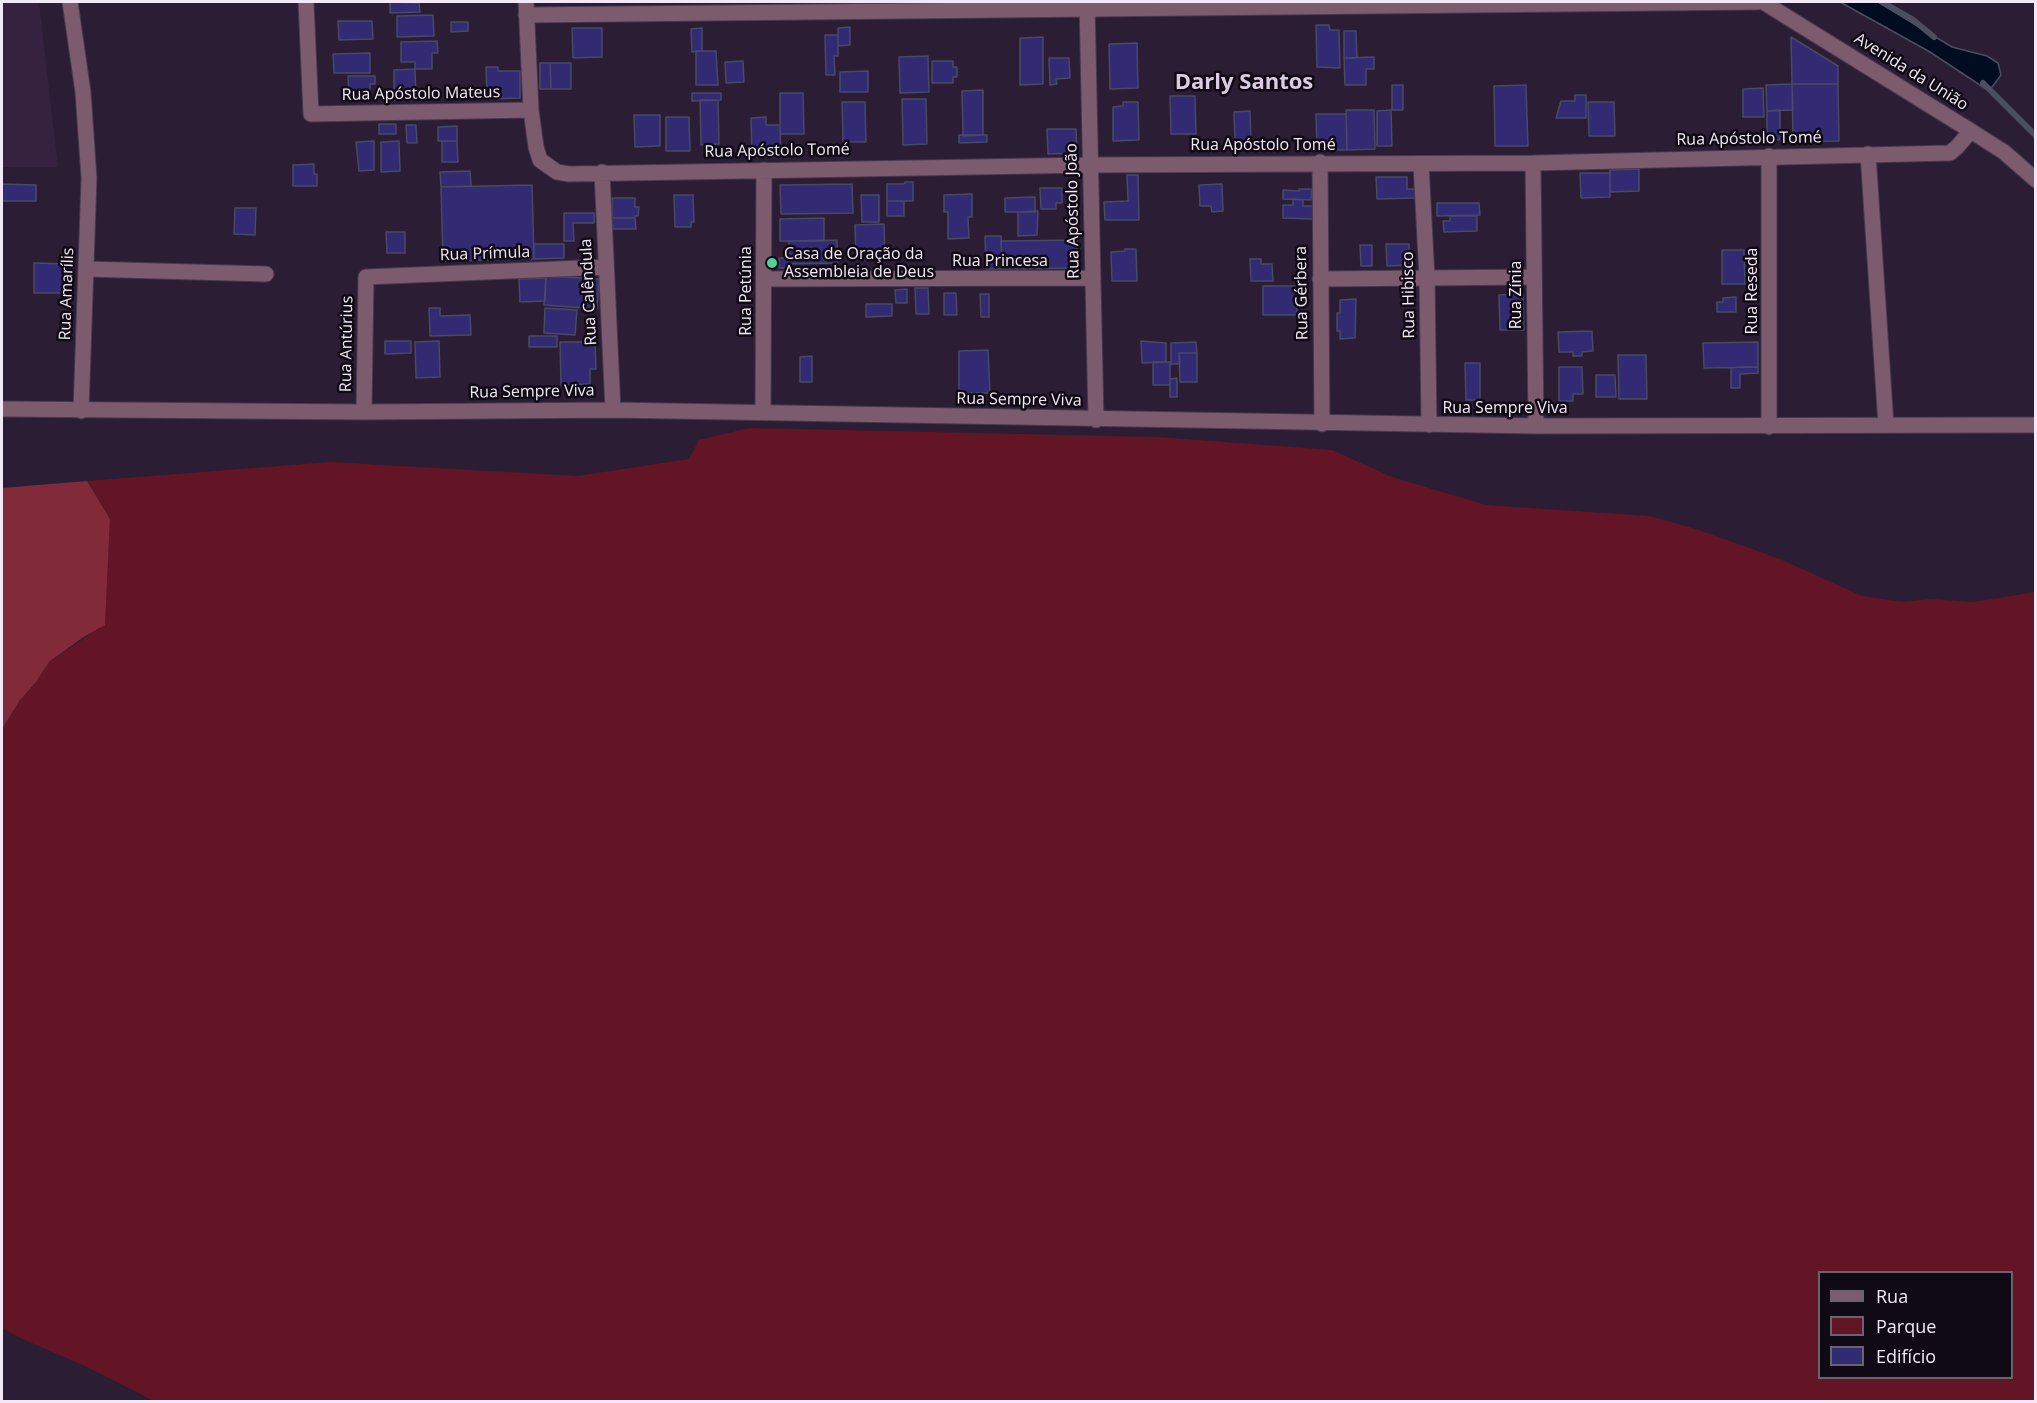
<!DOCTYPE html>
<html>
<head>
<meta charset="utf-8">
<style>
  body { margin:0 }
  #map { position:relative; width:2037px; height:1403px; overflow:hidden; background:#2b1d33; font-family:"Open Sans",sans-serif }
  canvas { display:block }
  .frame { position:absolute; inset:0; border:3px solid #f2e8f8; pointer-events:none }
  .legend { position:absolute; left:1818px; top:1271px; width:195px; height:108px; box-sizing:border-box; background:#100a14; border:2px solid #6a636f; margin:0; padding:8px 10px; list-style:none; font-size:18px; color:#f2e8f8 }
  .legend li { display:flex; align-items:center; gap:12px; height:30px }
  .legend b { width:30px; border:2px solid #6a636f }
</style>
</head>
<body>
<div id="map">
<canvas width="2037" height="1403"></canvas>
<div class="frame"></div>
<ul class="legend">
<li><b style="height:8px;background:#7d5b6f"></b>Rua</li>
<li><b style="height:16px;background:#631525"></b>Parque</li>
<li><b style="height:16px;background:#322b73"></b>Edifício</li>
</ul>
</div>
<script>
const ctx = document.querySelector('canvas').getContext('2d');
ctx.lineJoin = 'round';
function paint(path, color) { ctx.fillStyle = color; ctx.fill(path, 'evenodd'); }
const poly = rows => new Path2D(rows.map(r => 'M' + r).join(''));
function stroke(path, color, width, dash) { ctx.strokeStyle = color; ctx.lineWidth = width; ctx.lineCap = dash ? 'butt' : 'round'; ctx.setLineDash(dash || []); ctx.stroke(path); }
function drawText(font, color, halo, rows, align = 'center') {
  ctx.font = font + ' "Open Sans",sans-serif'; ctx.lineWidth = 5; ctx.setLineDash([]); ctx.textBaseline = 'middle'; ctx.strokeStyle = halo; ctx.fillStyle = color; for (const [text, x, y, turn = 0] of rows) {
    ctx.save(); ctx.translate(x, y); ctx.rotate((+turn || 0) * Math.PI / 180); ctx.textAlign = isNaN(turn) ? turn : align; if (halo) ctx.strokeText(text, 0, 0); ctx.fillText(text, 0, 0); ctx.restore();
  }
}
const built = poly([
  [2,2,39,2,58,167,2,167]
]);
const green = poly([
  [749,428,1158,437,1332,450,1392,477,1486,505,1649,516,1696,529,1780,559,1862,596,1903,602,1931,599,1974,602,2035,592,2035,1401,154,1401,87,1367,18,1337,2,1328,2,729,20,700,36,682,49,662,105,624,110,519,87,481,330,462,577,476,689,459,699,440],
  [1820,1272,2012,1272,2012,1378,1820,1378]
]);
const forest = poly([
  [87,481,110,519,105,625,82,638,49,662,36,682,20,700,2,729,2,488]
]);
const water = poly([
  [1840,2,1878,2,1952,47,1987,56,1998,63,2001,75,1992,87,1986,89,1930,52,1840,2]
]);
const stream = poly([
  [1882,2,1912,19,1934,37],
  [1983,83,2036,136]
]);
const building = poly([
  [390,2,419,3,420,12,390,13,390,2],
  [433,15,434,36,397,37,397,16,433,15],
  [338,21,372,21,373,39,339,40,338,21],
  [451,22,468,22,468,31,451,32,451,22],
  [1316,25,1329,25,1330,30,1339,30,1340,68,1317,67,1316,25],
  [850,27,850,45,838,46,838,28,850,27],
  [572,28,602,28,602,57,573,58,572,28],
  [702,28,702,51,692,52,691,29,702,28],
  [1344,31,1356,31,1357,58,1344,58,1344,31],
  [825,35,838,35,838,56,834,56,835,75,826,75,825,35],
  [1043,37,1043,84,1020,85,1020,38,1043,37],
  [1791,37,1838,66,1838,84,1792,84,1791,37],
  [437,41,438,53,432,53,432,69,415,69,415,62,401,62,401,42,437,41],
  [1137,43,1138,88,1110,89,1109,44,1137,43],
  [696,51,716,51,718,85,696,85,696,51],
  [370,53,370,73,334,73,333,54,370,53],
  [928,56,929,92,900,93,899,57,928,56],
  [1374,57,1374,69,1366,69,1366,85,1345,85,1344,58,1374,57],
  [1049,58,1069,58,1070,78,1056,79,1057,84,1050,85,1049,58],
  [743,61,744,82,726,83,725,62,743,61],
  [932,61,953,61,953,67,957,67,957,77,953,77,953,83,932,83,932,61],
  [540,63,550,63,551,89,540,89,540,63],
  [550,63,571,63,571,89,551,89,550,63],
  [486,67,498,67,498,71,520,71,520,98,487,99,486,67],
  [415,69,416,100,394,100,394,70,415,69],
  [868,71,868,92,840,92,840,72,868,71],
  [348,76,375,76,375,84,370,84,370,95,349,96,348,76],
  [1792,84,1793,110,1767,111,1766,85,1792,84],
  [1792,84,1838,84,1839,141,1793,142,1792,84],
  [1392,85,1403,85,1403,110,1392,110,1392,85],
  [1526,85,1528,146,1495,146,1494,86,1526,85],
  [1763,88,1764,117,1743,117,1743,89,1763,88],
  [983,90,983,135,963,136,962,91,983,90],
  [692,93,721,93,721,100,692,101,692,93],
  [780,93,803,93,804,134,780,134,780,93],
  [1575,95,1586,95,1586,118,1556,118,1561,101,1575,101,1575,95],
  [1170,96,1195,96,1196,134,1171,134,1170,96],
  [902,99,926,99,927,144,903,145,902,99],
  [700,100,718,100,719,144,701,145,700,100],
  [842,102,865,102,866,142,843,142,842,102],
  [1123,102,1138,102,1139,140,1113,141,1113,107,1123,106,1123,102],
  [1588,102,1614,102,1615,136,1589,136,1588,102],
  [1346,110,1374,110,1375,149,1347,150,1346,110],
  [1391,110,1392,146,1377,146,1377,111,1391,110],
  [1780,110,1780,140,1767,140,1767,111,1780,110],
  [1250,111,1251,142,1235,142,1234,112,1250,111],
  [1316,114,1346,114,1347,150,1317,150,1316,114],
  [634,115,660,115,660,146,635,147,634,115],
  [666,117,689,117,690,151,666,151,666,117],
  [766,117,766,125,780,125,781,157,752,157,751,118,766,117],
  [379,124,396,124,396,134,379,134,379,124],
  [406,125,416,125,417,143,407,143,406,125],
  [457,126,457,141,438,141,438,127,457,126],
  [1047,129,1076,129,1077,153,1048,154,1047,129],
  [959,135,987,135,987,142,959,143,959,135],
  [374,141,374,170,359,171,356,142,374,141],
  [399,141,400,171,381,172,381,142,399,141],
  [442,141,457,141,458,162,442,162,442,141],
  [314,164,314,174,317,174,317,186,293,186,293,165,314,164],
  [1639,169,1639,191,1610,192,1610,170,1639,169],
  [470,171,471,186,441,187,440,172,470,171],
  [1580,173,1610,173,1610,197,1581,198,1580,173],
  [1127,175,1138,175,1139,220,1105,220,1104,202,1128,201,1127,175],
  [1376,177,1407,177,1407,189,1415,189,1415,198,1377,199,1376,177],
  [905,182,913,182,913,201,887,201,887,184,904,184,905,182],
  [2,184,36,185,36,201,2,201,2,184],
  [852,184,853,213,781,214,780,185,852,184],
  [1222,184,1223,211,1212,212,1211,206,1200,206,1199,185,1222,184],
  [532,185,534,259,443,261,441,187,532,185],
  [1040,188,1062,188,1062,203,1056,203,1056,209,1041,209,1040,188],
  [1299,189,1312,189,1311,200,1283,199,1283,190,1299,191,1299,189],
  [972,194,972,217,968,217,969,238,948,239,948,212,944,212,944,195,972,194],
  [674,195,693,195,694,222,691,222,691,227,675,227,674,195],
  [861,195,879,195,879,222,862,222,861,195],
  [1035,197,1035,212,1005,212,1005,198,1035,197],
  [612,198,635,198,635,207,639,207,638,216,635,216,635,218,612,218,612,198],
  [1293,199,1303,200,1303,206,1314,206,1313,219,1283,218,1283,205,1293,205,1293,199],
  [887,201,904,201,904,216,887,216,887,201],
  [1437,203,1479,203,1480,215,1437,216,1437,203],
  [235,208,256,208,255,235,234,234,235,208],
  [1038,211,1037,235,1018,236,1018,212,1038,211],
  [564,213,594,213,594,223,573,223,574,241,564,241,564,213],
  [1450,216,1477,216,1477,231,1444,232,1443,221,1450,221,1450,216],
  [612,218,635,218,636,229,613,229,612,218],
  [824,218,824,241,780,241,780,219,824,218],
  [884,224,885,259,856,260,855,225,884,224],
  [386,232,405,232,405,253,387,253,386,232],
  [985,236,1001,236,1002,269,986,269,985,236],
  [837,240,838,263,789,264,789,268,779,268,779,258,789,258,789,241,837,240],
  [1077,240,1078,268,1002,269,1001,241,1077,240],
  [534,244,564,244,564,258,534,259,534,244],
  [1386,244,1409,244,1409,265,1387,266,1386,244],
  [1360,245,1372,245,1372,266,1361,266,1360,245],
  [1125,249,1136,249,1137,281,1112,281,1111,252,1125,251,1125,249],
  [1722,250,1744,250,1745,284,1722,284,1722,250],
  [1250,259,1261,259,1261,264,1272,264,1273,281,1251,281,1250,259],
  [34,263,73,264,72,293,34,293,34,263],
  [546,276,599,279,597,309,544,305,546,276],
  [546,278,545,301,520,302,519,279,546,278],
  [1263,286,1296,286,1297,315,1263,315,1263,286],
  [915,288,928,288,929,314,916,314,915,288],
  [907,289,907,303,896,303,895,290,907,289],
  [944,293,956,293,957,315,944,315,944,293],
  [980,294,989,294,989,317,981,317,980,294],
  [1523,294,1524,330,1500,330,1499,295,1523,294],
  [1736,297,1736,312,1717,312,1717,302,1723,302,1723,298,1736,297],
  [1356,299,1355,338,1340,339,1340,331,1337,331,1337,313,1340,313,1340,300,1356,299],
  [866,304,892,304,892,316,866,317,866,304],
  [429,308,440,308,440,316,470,315,471,335,430,336,429,308],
  [545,308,577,310,575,335,544,333,545,308],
  [1592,331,1593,351,1582,352,1582,356,1573,356,1573,352,1559,352,1558,332,1592,331],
  [529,336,557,336,557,347,529,347,529,336],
  [385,341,411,341,411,353,385,354,385,341],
  [439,341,440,377,416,378,415,342,439,341],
  [1141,341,1166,343,1166,362,1142,363,1141,341],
  [560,342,595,342,596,369,590,369,590,384,561,385,560,342],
  [1196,342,1197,353,1179,353,1180,364,1171,364,1171,343,1196,342],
  [1758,342,1758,367,1704,368,1703,343,1758,342],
  [988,350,990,393,959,393,959,351,988,350],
  [1179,353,1197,353,1197,382,1180,382,1179,353],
  [1618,355,1646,355,1647,399,1619,399,1618,355],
  [812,356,812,382,800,382,800,357,812,356],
  [1153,362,1170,362,1170,385,1153,385,1153,362],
  [1465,363,1480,363,1480,400,1466,400,1465,363],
  [1559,367,1582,367,1583,394,1573,394,1573,401,1559,401,1559,367],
  [1740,367,1758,367,1758,373,1740,374,1740,388,1731,388,1731,368,1740,367],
  [1596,375,1615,375,1616,397,1596,397,1596,375],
  [1177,378,1177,397,1170,397,1170,379,1177,378]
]);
const minor = poly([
  [70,2,83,92,89,178,81,411],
  [306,2,311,114,531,110],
  [526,2,531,110,536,147,540,160,557,172,569,174,1090,165,1533,163,1950,153,1957,147,1971,131],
  [1087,2,1096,420],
  [1763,2,1971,131,2004,152,2036,180],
  [526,15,1758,2],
  [1868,154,1886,425],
  [1769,156,1769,427],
  [1320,162,1322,424],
  [1533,163,1536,426],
  [1421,164,1427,278,1429,425],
  [602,172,613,410],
  [86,269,266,274],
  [764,279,1093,278],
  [1320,279,1533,277],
  [2,409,364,412,613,410,1536,426,2036,425],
  [364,412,366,277,606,267],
  [763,412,764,170]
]);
const markers = [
  [772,263,6,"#51d398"]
];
const streetNames = [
  ["Avenida da União",1911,72,32],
  ["Rua Apóstolo Mateus",421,94,-1],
  ["Rua Apóstolo Tomé",1749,139,-1],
  ["Rua Apóstolo Tomé",1263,145],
  ["Rua Apóstolo Tomé",777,151,-1],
  ["Rua Apóstolo João",1073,211,-91],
  ["Rua Prímula",485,254,-2],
  ["Rua Princesa",1000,261],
  ["Rua Petúnia",746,291,-90],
  ["Rua Reseda",1752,291,-90],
  ["Rua Calêndula",589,292,-93],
  ["Rua Gérbera",1302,293,-91],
  ["Rua Amarílis",67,294,-88],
  ["Rua Hibisco",1409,295,-91],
  ["Rua Zínia",1516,295,-90],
  ["Rua Antúrius",347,344,-89],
  ["Rua Sempre Viva",532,392,-1],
  ["Rua Sempre Viva",1019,400,1],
  ["Rua Sempre Viva",1505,408]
];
const poiNames = [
  ["Casa de Oração da",784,254],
  ["Assembleia de Deus",784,272]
];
const districtNames = [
  ["Darly Santos",1244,83]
];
paint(built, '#34223f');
paint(green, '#631525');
paint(forest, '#812b3a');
paint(water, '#000c1f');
stroke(water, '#494e60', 1.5);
stroke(stream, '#494e60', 6);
paint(building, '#322b73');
stroke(building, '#484965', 1.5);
stroke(minor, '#47394f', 17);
stroke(minor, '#7d5b6f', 15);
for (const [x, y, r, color] of markers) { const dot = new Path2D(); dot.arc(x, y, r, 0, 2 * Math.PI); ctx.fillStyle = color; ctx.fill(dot); stroke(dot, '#100a14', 2); }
drawText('16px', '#f2e8f8', '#100a14', streetNames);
drawText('16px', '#f2e8f8', '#100a14', poiNames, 'left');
drawText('bold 22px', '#ddcae8', '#100a14', districtNames);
</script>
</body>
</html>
